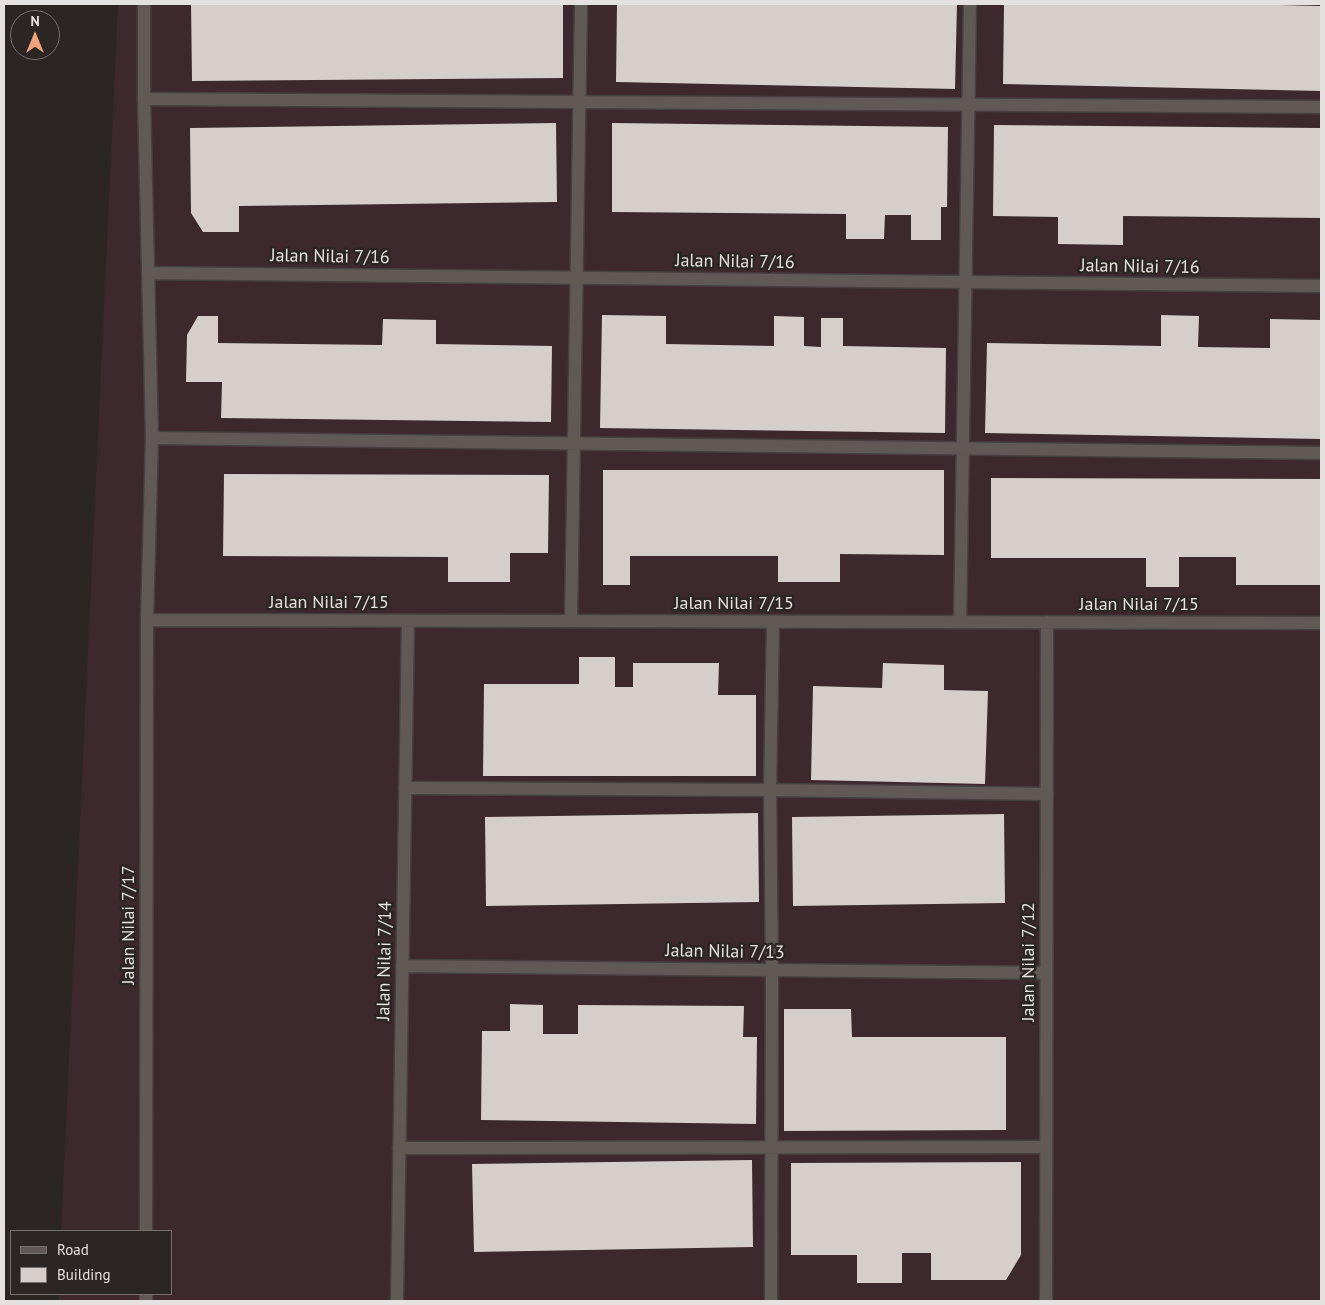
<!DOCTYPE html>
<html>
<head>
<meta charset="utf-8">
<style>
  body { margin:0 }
  #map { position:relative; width:1325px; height:1305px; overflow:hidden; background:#2b2623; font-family:"PT Sans",sans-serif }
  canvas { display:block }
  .frame { position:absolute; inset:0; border:5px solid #e5e1e0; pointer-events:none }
  .legend { position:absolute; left:10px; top:1230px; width:162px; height:65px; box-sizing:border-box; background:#2b2623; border:1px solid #75716f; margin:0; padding:6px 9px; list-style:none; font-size:15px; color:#e5e1e0 }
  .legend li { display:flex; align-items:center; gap:10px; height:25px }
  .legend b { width:25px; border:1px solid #75716f }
  .north { position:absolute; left:10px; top:10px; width:50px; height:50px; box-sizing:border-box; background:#2b2623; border:1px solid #75716f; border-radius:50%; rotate:0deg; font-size:14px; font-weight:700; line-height:20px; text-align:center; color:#e5e1e0 }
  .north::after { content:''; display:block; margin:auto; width:18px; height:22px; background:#f0a27a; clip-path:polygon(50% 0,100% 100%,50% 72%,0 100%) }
</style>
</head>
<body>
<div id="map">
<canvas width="1325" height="1305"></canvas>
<div class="frame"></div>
<ul class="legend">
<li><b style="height:6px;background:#605956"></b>Road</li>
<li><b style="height:14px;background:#d5ceca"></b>Building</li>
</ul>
<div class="north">N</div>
</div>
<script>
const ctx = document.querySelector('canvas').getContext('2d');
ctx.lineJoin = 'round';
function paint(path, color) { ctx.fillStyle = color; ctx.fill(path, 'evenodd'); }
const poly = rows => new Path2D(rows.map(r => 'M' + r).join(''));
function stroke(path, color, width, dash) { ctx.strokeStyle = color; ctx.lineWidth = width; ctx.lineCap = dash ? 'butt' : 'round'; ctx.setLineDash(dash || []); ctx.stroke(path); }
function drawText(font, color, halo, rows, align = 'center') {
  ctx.font = font + ' "PT Sans",sans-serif'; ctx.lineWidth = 5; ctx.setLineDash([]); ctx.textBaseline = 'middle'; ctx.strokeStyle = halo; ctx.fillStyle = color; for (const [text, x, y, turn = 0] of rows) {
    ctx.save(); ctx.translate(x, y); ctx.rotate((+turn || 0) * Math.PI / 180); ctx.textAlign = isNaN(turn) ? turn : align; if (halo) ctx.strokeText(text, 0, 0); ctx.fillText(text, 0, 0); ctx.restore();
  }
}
const industrial = poly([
  [118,4,1321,4,1321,1301,59,1301,59,1294,171,1294,171,1231,61,1231]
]);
const building = poly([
  [191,4,563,4,563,78,192,81],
  [617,4,957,4,955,89,616,82],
  [1004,4,1238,4,1321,6,1321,91,1003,84],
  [556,123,557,202,239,206,239,232,203,232,191,213,190,128],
  [612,123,948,127,947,207,941,207,941,240,911,240,911,215,885,215,884,239,846,239,846,214,612,212],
  [994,125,1321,128,1321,218,1123,216,1123,245,1058,244,1058,217,993,216],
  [602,315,666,316,666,344,774,346,774,316,804,317,804,346,821,347,821,318,843,318,843,346,946,348,945,433,600,428],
  [1161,315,1199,316,1198,347,1270,348,1270,319,1321,320,1321,439,985,433,987,343,1161,346],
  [198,316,218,316,218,343,382,345,383,319,436,320,436,344,552,346,551,422,221,418,222,382,186,382,187,335],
  [603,470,944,470,944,555,840,554,840,582,778,582,778,556,630,556,630,585,603,585],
  [224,474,549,475,548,553,510,553,510,582,448,582,448,557,223,556],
  [991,478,1321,479,1321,585,1236,585,1236,557,1179,557,1179,587,1146,587,1146,558,991,558],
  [579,657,615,657,615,687,633,687,633,663,719,663,718,695,756,695,756,776,483,776,484,684,579,684],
  [883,663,944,665,944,690,988,691,985,784,811,780,813,686,882,688],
  [758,813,759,902,486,906,485,817],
  [1004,814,1005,903,793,906,792,817],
  [510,1004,543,1005,543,1034,578,1034,578,1005,744,1006,743,1037,757,1037,756,1124,481,1120,482,1031,510,1031],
  [784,1009,851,1009,852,1037,1006,1037,1006,1130,784,1131],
  [752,1160,753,1247,474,1252,472,1164],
  [1021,1162,1021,1255,1006,1280,931,1280,931,1253,902,1253,902,1283,857,1283,857,1255,791,1255,791,1163]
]);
const service = poly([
  [144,99,1321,107],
  [152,438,1321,453],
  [571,621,581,4],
  [960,622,970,4],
  [405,788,770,790,1047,794],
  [399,1148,1046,1147],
  [771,1301,772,970,770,790,773,622]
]);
const minor = poly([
  [144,4,144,99,152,438,147,620,146,1231],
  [148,273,1321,286],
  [147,620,1321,623],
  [402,966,1046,973],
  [146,1301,146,1294],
  [397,1301,408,621],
  [1046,1301,1047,622]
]);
const streetNames = [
  ["Jalan Nilai 7/16",330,257,1],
  ["Jalan Nilai 7/16",735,262,1],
  ["Jalan Nilai 7/16",1140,267,1],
  ["Jalan Nilai 7/15",329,603],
  ["Jalan Nilai 7/15",734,604],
  ["Jalan Nilai 7/15",1139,605],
  ["Jalan Nilai 7/17",129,925,-90],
  ["Jalan Nilai 7/13",725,952,1],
  ["Jalan Nilai 7/14",385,961,-89],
  ["Jalan Nilai 7/12",1029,962,-90]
];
paint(industrial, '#3c282d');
paint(building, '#d5ceca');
stroke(service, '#464140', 15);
stroke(minor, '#464140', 15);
stroke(service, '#605956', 12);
stroke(minor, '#605956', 12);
drawText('18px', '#e5e1e0', '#2b2623', streetNames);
</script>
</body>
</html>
